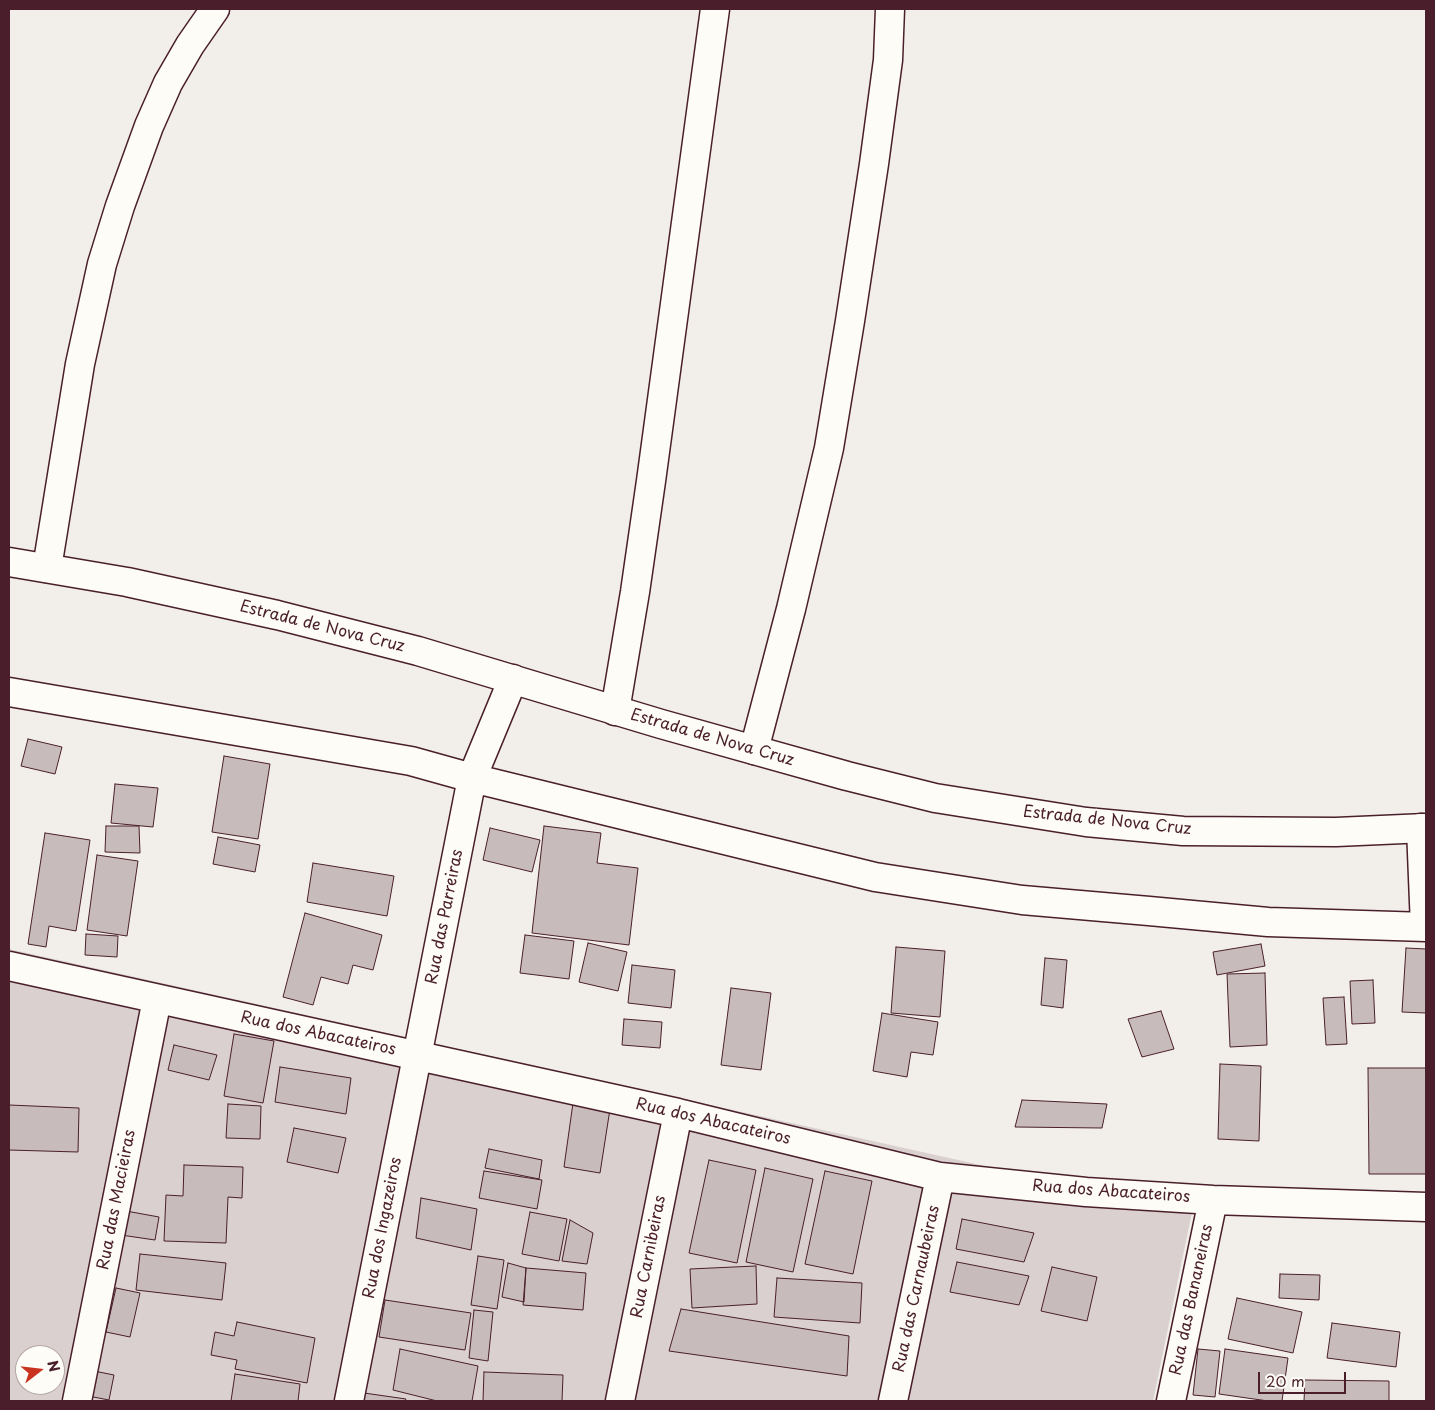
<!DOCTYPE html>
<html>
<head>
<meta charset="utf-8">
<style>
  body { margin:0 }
  #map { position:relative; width:1435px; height:1410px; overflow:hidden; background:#f2efeb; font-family:"Playpen Sans",sans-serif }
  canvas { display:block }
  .frame { position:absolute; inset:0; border:10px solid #4a1f2b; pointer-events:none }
  .north { position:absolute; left:15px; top:1345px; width:50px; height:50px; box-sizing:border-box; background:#fdfcf7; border:1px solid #b5a4a5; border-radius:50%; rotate:74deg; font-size:14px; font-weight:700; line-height:20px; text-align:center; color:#4a1f2b }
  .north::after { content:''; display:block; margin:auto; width:18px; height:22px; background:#c8321e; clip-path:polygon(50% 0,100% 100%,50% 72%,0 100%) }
  .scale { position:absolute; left:1258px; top:1372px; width:88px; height:22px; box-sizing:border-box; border:2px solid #4a1f2b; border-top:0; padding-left:6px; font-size:15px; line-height:18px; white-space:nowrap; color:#4a1f2b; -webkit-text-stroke:4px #fdfcf7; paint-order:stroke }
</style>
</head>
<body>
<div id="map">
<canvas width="1435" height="1410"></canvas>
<div class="frame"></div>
<div class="north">N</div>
<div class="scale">20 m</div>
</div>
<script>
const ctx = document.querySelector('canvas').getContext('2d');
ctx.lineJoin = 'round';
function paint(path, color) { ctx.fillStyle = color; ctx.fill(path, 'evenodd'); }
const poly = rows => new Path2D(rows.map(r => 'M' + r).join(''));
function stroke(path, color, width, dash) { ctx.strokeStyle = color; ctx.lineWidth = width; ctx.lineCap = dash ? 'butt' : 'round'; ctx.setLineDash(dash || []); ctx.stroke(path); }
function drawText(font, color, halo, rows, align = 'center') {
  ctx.font = font + ' "Playpen Sans",sans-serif'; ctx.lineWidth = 4; ctx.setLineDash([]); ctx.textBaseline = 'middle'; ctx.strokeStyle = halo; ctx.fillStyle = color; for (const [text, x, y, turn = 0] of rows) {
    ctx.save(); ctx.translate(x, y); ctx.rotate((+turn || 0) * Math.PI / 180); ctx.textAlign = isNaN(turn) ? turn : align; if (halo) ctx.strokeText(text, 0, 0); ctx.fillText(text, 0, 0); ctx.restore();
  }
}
const green = poly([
  [9,949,1192,1212,1153,1401,9,1401],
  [25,1355,55,1355,55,1385,25,1385]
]);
const building = poly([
  [28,739,62,747,55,774,21,766,28,739],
  [224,756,270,764,258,839,212,832,224,756],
  [115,784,158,788,153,827,111,823,115,784],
  [106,826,139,826,140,853,105,852,106,826],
  [544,826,601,833,597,863,638,868,629,945,532,933,544,826],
  [490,828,540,840,532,872,483,860,490,828],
  [45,833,90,840,76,931,49,926,46,947,28,944,45,833],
  [218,837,260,845,255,872,213,864,218,837],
  [97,855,138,861,127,936,87,930,97,855],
  [313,863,394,876,387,916,307,902,313,863],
  [305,913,382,935,373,970,353,965,348,984,321,977,313,1005,283,997,305,913],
  [86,934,118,936,117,957,85,955,86,934],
  [525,935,574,941,569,979,520,973,525,935],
  [588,943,627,952,618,991,579,982,588,943],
  [1261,944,1265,966,1217,975,1213,952,1261,944],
  [896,947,945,951,940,1017,891,1013,896,947],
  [1406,948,1426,949,1426,1013,1402,1012,1406,948],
  [1045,958,1067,960,1063,1008,1041,1005,1045,958],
  [632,965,675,970,671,1008,628,1003,632,965],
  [1265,973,1267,1045,1230,1047,1227,974,1265,973],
  [1373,980,1375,1023,1352,1024,1350,981,1373,980],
  [731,988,771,993,761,1070,721,1065,731,988],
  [1344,997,1347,1044,1326,1045,1323,998,1344,997],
  [1161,1011,1174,1049,1142,1057,1128,1019,1161,1011],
  [882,1013,938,1022,933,1055,911,1052,907,1077,873,1071,882,1013],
  [624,1019,662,1022,660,1048,622,1045,624,1019],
  [234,1034,274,1041,263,1103,224,1096,234,1034],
  [174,1045,217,1055,209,1080,168,1070,174,1045],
  [1220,1064,1261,1066,1259,1141,1218,1139,1220,1064],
  [280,1067,351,1078,346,1114,275,1102,280,1067],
  [1368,1068,1426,1068,1426,1174,1369,1174,1368,1068],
  [1022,1100,1107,1104,1102,1128,1015,1127,1022,1100],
  [573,1103,610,1109,600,1173,564,1167,573,1103],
  [228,1104,261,1106,260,1139,226,1138,228,1104],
  [9,1105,79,1108,78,1152,9,1150,9,1105],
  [294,1128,346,1138,338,1173,287,1162,294,1128],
  [489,1149,542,1160,539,1179,485,1168,489,1149],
  [709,1160,756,1170,737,1263,689,1253,709,1160],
  [184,1165,243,1167,242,1198,228,1197,226,1243,164,1241,166,1195,183,1196,184,1165],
  [765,1168,813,1179,793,1272,746,1262,765,1168],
  [484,1171,542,1180,537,1209,479,1198,484,1171],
  [825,1171,872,1181,853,1274,805,1264,825,1171],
  [421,1198,477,1209,471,1250,416,1238,421,1198],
  [126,1211,159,1217,155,1240,121,1235,126,1211],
  [530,1212,567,1219,559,1261,522,1254,530,1212],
  [962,1219,1034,1233,1024,1262,956,1249,962,1219],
  [570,1220,593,1233,587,1264,562,1261,570,1220],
  [140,1254,226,1263,222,1300,136,1290,140,1254],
  [478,1256,504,1260,497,1309,471,1305,478,1256],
  [957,1262,1029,1276,1019,1305,950,1292,957,1262],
  [508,1263,526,1268,524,1302,502,1297,508,1263],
  [756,1266,757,1304,692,1308,690,1269,756,1266],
  [1052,1267,1097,1277,1087,1321,1041,1311,1052,1267],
  [526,1268,586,1273,583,1310,523,1305,526,1268],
  [1280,1274,1320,1275,1319,1300,1279,1298,1280,1274],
  [777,1278,862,1283,860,1323,774,1317,777,1278],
  [116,1288,140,1293,130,1337,106,1332,116,1288],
  [1237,1298,1302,1312,1293,1353,1228,1339,1237,1298],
  [385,1300,471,1313,465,1350,379,1337,385,1300],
  [681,1309,849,1336,847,1376,669,1351,681,1309],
  [474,1310,493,1312,488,1361,469,1358,474,1310],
  [237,1322,315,1338,307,1383,235,1369,237,1360,211,1355,215,1332,234,1336,237,1322],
  [1332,1323,1400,1332,1396,1367,1327,1358,1332,1323],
  [400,1349,478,1366,472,1401,437,1401,393,1390,400,1349],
  [1198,1349,1220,1351,1215,1397,1193,1395,1198,1349],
  [1225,1349,1288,1358,1282,1401,1268,1401,1219,1394,1225,1349],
  [94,1371,114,1375,109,1400,88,1396,94,1371],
  [484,1372,563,1375,562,1401,483,1401,484,1372],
  [235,1374,300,1384,298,1401,231,1401,235,1374],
  [1305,1380,1389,1381,1389,1401,1304,1401,1305,1380],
  [364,1393,406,1399,405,1401,363,1401,364,1393]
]);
const minor = poly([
  [47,568,80,364,102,264,120,206,149,126,168,83,190,45,215,9],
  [9,692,411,761,472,778,875,877,1022,900,1149,911,1268,922,1426,927],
  [615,711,635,592,651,481,715,9],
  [754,750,791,609,829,448,850,321,874,164,888,60,890,9],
  [1421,828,1425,927],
  [9,966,678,1113,940,1177,1086,1192,1213,1200,1426,1207],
  [77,1401,157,999],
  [349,1401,472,778,513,679],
  [620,1401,678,1113],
  [893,1401,940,1177],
  [1171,1401,1213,1200]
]);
const major = poly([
  [9,562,127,582,277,615,418,651,661,724,847,776,935,798,1086,822,1183,831,1336,832,1426,828]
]);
const streetNames = [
  ["Estrada de Nova Cruz",322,627,14],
  ["Estrada de Nova Cruz",712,738,16],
  ["Estrada de Nova Cruz",1107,821,6],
  ["Rua das Parreiras",445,917,-79],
  ["Rua dos Abacateiros",318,1034,12],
  ["Rua dos Abacateiros",713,1122,13],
  ["Rua dos Abacateiros",1111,1192,4],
  ["Rua das Macieiras",117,1200,-79],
  ["Rua dos Ingazeiros",383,1228,-79],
  ["Rua Carnibeiras",649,1257,-79],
  ["Rua das Carnaubeiras",917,1289,-78],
  ["Rua das Bananeiras",1192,1300,-78]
];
paint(green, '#d9d0cf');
paint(building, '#c8bbbb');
stroke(building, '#4a1f2b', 1);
stroke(minor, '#4a1f2b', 31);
stroke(major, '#4a1f2b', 31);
stroke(minor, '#fdfcf7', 28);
stroke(major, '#fdfcf7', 28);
drawText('16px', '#4a1f2b', '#fdfcf7', streetNames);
</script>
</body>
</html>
